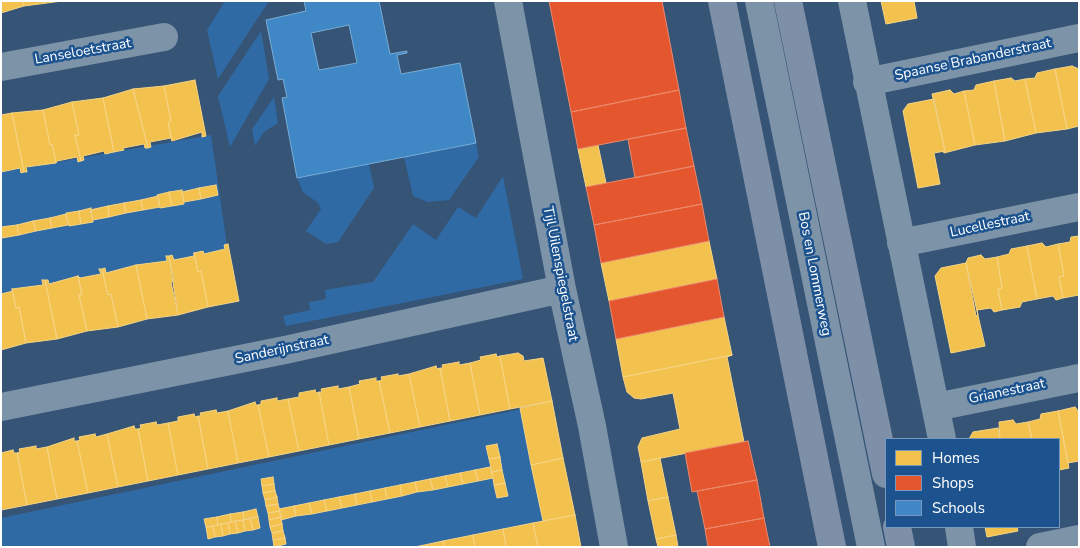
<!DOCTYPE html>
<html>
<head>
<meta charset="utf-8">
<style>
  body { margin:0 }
  #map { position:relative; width:1080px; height:548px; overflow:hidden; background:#365475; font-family:"Nunito Sans",sans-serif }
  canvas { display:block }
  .frame { position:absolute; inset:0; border:2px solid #fff; pointer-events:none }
  .legend { position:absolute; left:885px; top:438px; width:175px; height:90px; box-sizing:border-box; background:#1c538f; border:1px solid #7798bc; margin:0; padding:6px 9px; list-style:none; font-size:15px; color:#fff }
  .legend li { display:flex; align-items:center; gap:10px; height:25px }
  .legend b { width:25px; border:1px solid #7798bc }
</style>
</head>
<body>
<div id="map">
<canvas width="1080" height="548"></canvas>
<div class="frame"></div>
<ul class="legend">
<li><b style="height:14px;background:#f2c14e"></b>Homes</li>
<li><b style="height:14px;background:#e4572e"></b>Shops</li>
<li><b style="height:14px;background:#3f88c5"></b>Schools</li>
</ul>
</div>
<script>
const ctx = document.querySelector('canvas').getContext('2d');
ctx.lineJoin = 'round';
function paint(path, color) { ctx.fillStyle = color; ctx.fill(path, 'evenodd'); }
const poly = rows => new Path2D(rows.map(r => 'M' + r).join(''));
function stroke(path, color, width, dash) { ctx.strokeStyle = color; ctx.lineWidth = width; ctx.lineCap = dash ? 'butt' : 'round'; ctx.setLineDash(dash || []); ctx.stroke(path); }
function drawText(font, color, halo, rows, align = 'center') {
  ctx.font = font + ' "Nunito Sans",sans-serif'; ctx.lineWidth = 5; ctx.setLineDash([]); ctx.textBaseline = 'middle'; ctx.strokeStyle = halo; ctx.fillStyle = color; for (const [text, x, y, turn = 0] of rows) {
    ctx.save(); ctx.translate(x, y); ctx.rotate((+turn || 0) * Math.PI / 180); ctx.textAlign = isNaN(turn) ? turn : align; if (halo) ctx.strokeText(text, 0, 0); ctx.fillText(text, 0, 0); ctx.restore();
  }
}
const green = poly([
  [225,1,269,1,218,79,207,30],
  [261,31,269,79,230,147,218,96],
  [274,97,278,123,264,132,255,146,252,129],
  [211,135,228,253,1,294,1,172],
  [476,143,479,157,449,200,428,202,413,196,404,157],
  [369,164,374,188,338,242,326,244,306,231,321,209,318,203,303,192,297,178],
  [503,176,523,279,286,326,283,316,310,310,309,302,326,299,325,290,373,282,413,224,436,240,458,207,476,218],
  [531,407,551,524,441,547,1,547,1,518]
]);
const homes = poly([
  [1,1,23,1,24,6,1,13,1,1],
  [23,1,62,1,24,6,23,1],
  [881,1,914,1,917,18,886,24,881,1],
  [1072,66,1079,69,1079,126,1067,129,1055,69,1072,66],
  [1055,69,1067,129,1036,133,1025,79,1035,78,1037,73,1055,69],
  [1011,78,1015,81,1025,79,1036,133,1005,141,994,81,1011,78],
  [195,80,206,136,202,137,202,132,172,141,168,122,171,121,164,86,195,80],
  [994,81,1005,141,975,145,964,91,974,90,976,85,994,81],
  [164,86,171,121,168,122,172,141,171,138,150,142,151,147,148,148,133,89,164,86],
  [133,89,148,148,145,148,144,144,123,148,124,150,114,152,103,98,133,89],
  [950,90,954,94,964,91,975,145,944,153,943,151,945,151,932,94,950,90],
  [103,98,114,152,105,154,104,151,83,156,84,160,81,161,75,135,79,135,72,102,103,98],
  [934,99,945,151,934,153,940,184,918,188,903,111,908,104,934,99],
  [72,102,79,135,75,135,81,161,78,162,77,157,57,161,56,163,52,144,50,145,43,110,72,102],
  [43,110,50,145,52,144,56,163,26,167,27,172,24,172,12,113,43,110],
  [12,113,24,172,21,173,20,168,1,172,1,115,12,113],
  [598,145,606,183,586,187,578,149,598,145],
  [216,185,218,195,201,199,199,188,216,185],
  [199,188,201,199,184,202,182,192,199,188],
  [182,190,184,204,172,206,169,192,182,190],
  [169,192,172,206,160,208,157,195,169,192],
  [158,196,160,207,143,210,141,200,158,196],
  [141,200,143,210,126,213,124,203,141,200],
  [124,203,126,213,109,217,108,206,124,203],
  [108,206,109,217,93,220,90,210,108,206],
  [91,208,93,222,81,224,79,211,91,208],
  [79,211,81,224,69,226,66,213,79,211],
  [66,214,68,225,52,228,50,218,66,214],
  [50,218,52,228,36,231,33,221,50,218],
  [33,221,36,231,19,235,17,225,33,221],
  [17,225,19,235,2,238,1,227,17,225],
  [1079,236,1079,295,1063,298,1059,277,1064,276,1058,244,1070,242,1071,237,1079,236],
  [709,241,717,279,609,301,601,263,709,241],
  [1042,243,1046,247,1058,244,1064,276,1059,277,1063,298,1056,300,1053,296,1037,299,1027,246,1042,243],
  [228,244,239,301,208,307,201,271,198,272,194,253,203,251,204,254,225,249,224,245,228,244],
  [1027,246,1037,299,1022,302,1020,307,1002,310,998,289,1002,288,997,257,1009,254,1011,249,1027,246],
  [194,253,198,272,201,271,208,307,178,315,169,256,172,255,174,260,194,256,194,253],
  [981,255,985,259,997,257,1002,288,998,289,1002,310,994,312,991,308,977,310,978,315,976,316,966,263,968,258,981,255],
  [166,256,169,256,174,281,171,282,178,315,147,319,136,265,167,261,166,256],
  [966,263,985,346,951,353,935,276,941,268,966,263],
  [136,265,147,319,118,327,111,294,108,295,102,269,105,268,106,273,136,265],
  [99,269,102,269,108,295,111,294,118,327,87,331,79,295,82,295,78,276,80,278,101,274,99,269],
  [78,276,82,295,79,295,87,331,57,339,45,280,48,280,49,284,78,276],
  [42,280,45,280,57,339,26,343,19,307,16,308,12,289,43,285,42,280],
  [12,289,16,308,19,307,26,343,1,350,1,294,13,291,12,289],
  [724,317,732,355,623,377,616,339,724,317],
  [518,353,523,356,524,361,543,358,552,401,510,409,500,356,518,353],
  [496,354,497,357,500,356,510,409,480,415,470,363,481,360,480,357,496,354],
  [732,355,727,357,744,442,641,462,638,447,642,438,680,429,673,393,641,399,634,398,627,392,623,377,732,355],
  [459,362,459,365,470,363,480,415,450,421,440,368,443,368,442,365,459,362],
  [436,366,437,369,440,368,450,421,420,427,409,374,436,366],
  [398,374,398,376,409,374,420,427,390,433,379,381,382,380,381,377,398,374],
  [376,378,376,381,379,381,390,433,359,439,349,387,360,384,359,381,376,378],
  [338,386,338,389,349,387,359,439,329,445,319,392,322,392,321,389,338,386],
  [315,390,316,393,319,392,329,445,299,451,288,399,299,397,299,393,315,390],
  [277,398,277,401,288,399,299,451,269,457,258,405,261,404,261,401,277,398],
  [552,401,563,458,531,465,520,408,552,401],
  [255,402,256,405,258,405,269,457,238,463,228,411,255,402],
  [1075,407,1079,412,1079,461,1068,463,1058,411,1075,407],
  [216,410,217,413,228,411,238,463,208,469,198,416,201,416,200,413,216,410],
  [1058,411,1069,468,1059,470,1059,439,1032,439,1028,422,1040,419,1041,414,1058,411],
  [194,414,195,417,198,416,208,469,178,475,168,423,178,421,178,417,194,414],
  [1013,420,1016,424,1028,422,1032,439,1000,439,999,422,1013,420],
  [156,422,157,425,168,423,178,475,148,481,138,429,141,428,140,425,156,422],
  [134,426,135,429,138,429,148,481,118,487,107,434,134,426],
  [998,428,1000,439,969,439,973,432,998,428],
  [95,434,96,437,107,434,118,487,88,493,77,441,80,440,79,437,95,434],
  [74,438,74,441,77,441,88,493,57,499,47,447,74,438],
  [497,444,500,457,489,459,486,446,497,444],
  [36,446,36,449,47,447,57,499,27,505,17,453,20,452,19,449,36,446],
  [13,450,14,453,17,453,27,505,1,510,1,453,13,450],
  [500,457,502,470,492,472,489,459,500,457],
  [563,458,575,515,543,521,531,465,563,458],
  [660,458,668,497,648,501,641,462,660,458],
  [490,467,493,478,478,481,475,470,490,467],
  [475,470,478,481,463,484,460,473,475,470],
  [502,470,505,483,494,485,492,472,502,470],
  [460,473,463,484,448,487,445,476,460,473],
  [445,476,448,487,433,490,430,479,445,476],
  [273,477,274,484,262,486,261,479,273,477],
  [430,479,433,490,417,492,415,482,430,479],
  [415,482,417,492,402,496,400,485,415,482],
  [505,483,508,496,497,498,494,485,505,483],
  [274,484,275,491,263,493,262,486,274,484],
  [400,485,402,496,387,499,385,488,400,485],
  [385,488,387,499,372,502,370,491,385,488],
  [275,491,277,497,265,500,263,493,275,491],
  [370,491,372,502,357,505,355,494,370,491],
  [355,494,357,505,342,508,339,497,355,494],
  [277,497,278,504,266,506,265,500,277,497],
  [339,497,342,508,327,511,324,500,339,497],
  [668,497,676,535,656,539,648,501,668,497],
  [324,500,327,511,312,514,309,503,324,500],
  [309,503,312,514,296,516,294,506,309,503],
  [278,504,280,511,268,513,266,506,278,504],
  [294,506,296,516,281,520,279,509,294,506],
  [256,509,258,517,244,520,243,512,256,509],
  [280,511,281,517,269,520,268,513,280,511],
  [243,512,244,520,231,522,230,514,243,512],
  [230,514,231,522,218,525,217,517,230,514],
  [575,515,581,547,538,547,533,523,575,515],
  [217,517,218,525,206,527,204,519,217,517],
  [258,517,260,528,253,530,250,518,258,517],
  [281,517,282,524,270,527,269,520,281,517],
  [250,518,253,530,245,531,243,520,250,518],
  [243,520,245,531,238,533,235,521,243,520],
  [235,521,238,533,230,534,228,523,235,521],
  [228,523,230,534,223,536,221,524,228,523],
  [533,523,538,547,506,547,503,529,533,523],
  [221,524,223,536,215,537,213,526,221,524],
  [282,524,283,531,272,533,270,527,282,524],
  [213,526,215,537,208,539,206,527,213,526],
  [985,527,1017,527,1018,531,987,537,985,527],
  [503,529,506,547,475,547,473,535,503,529],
  [283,531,285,538,273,540,272,533,283,531],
  [473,535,475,547,444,547,443,541,473,535],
  [676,535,678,547,658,547,656,539,676,535],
  [285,538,286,544,274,547,273,540,285,538],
  [443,541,444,547,415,547,443,541]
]);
const shops = poly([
  [549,1,662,1,679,90,571,112,549,1],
  [679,90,686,128,578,149,571,112,679,90],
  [686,128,694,166,635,178,628,139,686,128],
  [694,166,702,204,594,225,586,187,694,166],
  [702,204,709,241,601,263,594,225,702,204],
  [717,279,724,317,616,339,609,301,717,279],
  [748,441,757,480,692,492,685,453,748,441],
  [757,480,764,518,705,529,697,491,757,480],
  [764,518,770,547,708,547,705,529,764,518]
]);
const schools = poly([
  [304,1,379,1,390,54,407,51,407,53,397,55,401,74,460,63,476,143,297,178,282,98,287,97,283,79,278,80,266,20,306,11,304,1],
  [349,25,357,63,319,70,311,33,349,25]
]);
const minor = poly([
  [508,1,562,289,592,426,614,547],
  [759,1,871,547],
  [852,1,942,439],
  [1,67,164,37],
  [867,82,1079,38],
  [901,243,1079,207],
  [1,407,285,350,562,289],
  [936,407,1079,378],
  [959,527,962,547],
  [1040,547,1079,539]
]);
const major = poly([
  [722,1,832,547],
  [788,1,886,474],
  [897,527,901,547]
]);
const tram = poly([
  [748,1,824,382,859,547],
  [771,1,882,547]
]);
const streetNames = [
  ["Lanseloetstraat",83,52,-10],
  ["Spaanse Brabanderstraat",973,60,-12],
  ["Lucellestraat",990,225,-12],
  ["Tijl Uilenspiegelstraat",560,274,79],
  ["Bos en Lommerweg",814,274,79],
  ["Sanderijnstraat",282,350,-12],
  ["Grianestraat",1007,392,-12]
];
paint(green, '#306aa5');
paint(homes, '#f2c14e');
stroke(homes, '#f6d483', 1);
paint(shops, '#e4572e');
stroke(shops, '#ec896d', 1);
paint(schools, '#3f88c5');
stroke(schools, '#79acd6', 1);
stroke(minor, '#7d93a8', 28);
stroke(major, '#7d90a7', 28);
stroke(tram, '#7e92a8', 1);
drawText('14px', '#fff', '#1c538f', streetNames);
</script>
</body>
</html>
